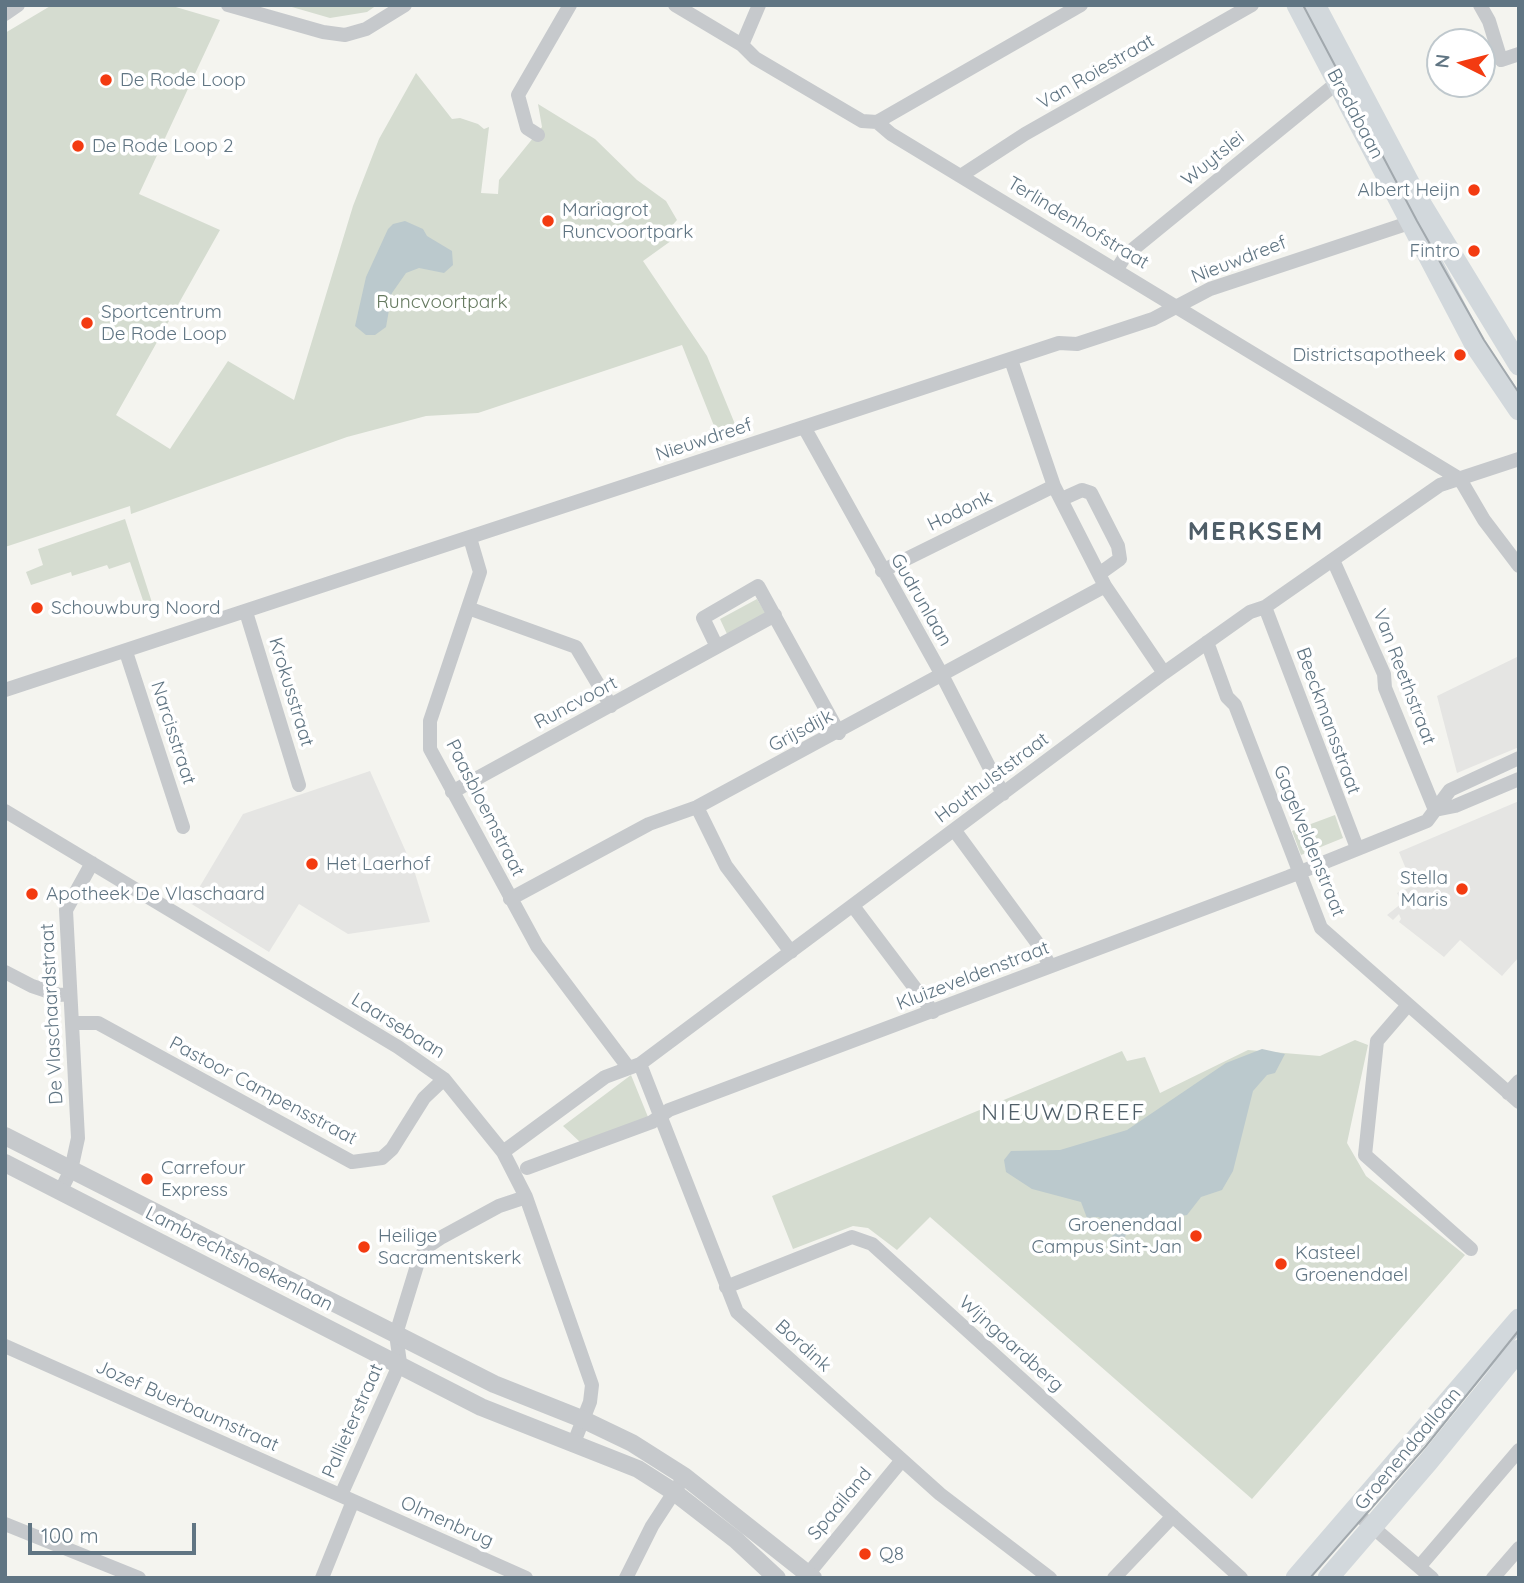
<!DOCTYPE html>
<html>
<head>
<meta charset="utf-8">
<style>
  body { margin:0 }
  #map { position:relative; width:1524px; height:1583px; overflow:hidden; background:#f4f4ef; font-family:Quicksand,sans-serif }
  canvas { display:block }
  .frame { position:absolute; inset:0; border:7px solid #607583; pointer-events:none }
  .north { position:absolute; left:1426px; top:28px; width:70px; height:70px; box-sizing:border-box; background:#fff; border:2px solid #bfc8cd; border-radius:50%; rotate:276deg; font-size:19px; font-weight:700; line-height:28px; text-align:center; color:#607583 }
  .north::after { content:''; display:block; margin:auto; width:24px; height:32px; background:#f33b11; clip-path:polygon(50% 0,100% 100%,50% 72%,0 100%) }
  .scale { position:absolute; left:28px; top:1523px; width:168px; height:32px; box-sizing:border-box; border:4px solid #607583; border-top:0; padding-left:9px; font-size:21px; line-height:24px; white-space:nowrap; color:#607583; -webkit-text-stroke:5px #fff; paint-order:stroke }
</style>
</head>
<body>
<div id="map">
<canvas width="1524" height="1583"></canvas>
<div class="frame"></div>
<div class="north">N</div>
<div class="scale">100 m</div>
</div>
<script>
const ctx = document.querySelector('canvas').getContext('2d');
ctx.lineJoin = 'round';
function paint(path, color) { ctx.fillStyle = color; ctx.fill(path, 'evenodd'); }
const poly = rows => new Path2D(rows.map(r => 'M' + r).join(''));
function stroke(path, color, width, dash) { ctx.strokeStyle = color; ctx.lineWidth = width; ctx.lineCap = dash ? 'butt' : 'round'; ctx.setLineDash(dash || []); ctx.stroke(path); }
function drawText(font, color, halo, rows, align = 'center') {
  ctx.font = font + ' Quicksand,sans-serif'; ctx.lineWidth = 7; ctx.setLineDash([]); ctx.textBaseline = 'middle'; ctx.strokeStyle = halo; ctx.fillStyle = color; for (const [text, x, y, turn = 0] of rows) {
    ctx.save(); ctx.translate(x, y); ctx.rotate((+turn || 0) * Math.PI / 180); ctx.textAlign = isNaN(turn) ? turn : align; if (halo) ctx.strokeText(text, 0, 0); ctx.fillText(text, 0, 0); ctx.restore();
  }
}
const built = poly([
  [1519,656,1519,747,1457,773,1437,696],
  [370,771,414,870,430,922,348,934,299,904,269,952,190,903,243,814],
  [1519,801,1519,957,1502,976,1460,940,1444,957,1399,922,1401,919,1399,914,1393,920,1387,915,1402,903,1397,893,1413,886,1399,852]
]);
const green = poly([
  [52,5,169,5,220,20,139,194,220,230,116,415,170,449,228,361,294,400,353,206,379,139,416,73,452,119,460,118,478,124,484,129,489,127,481,193,498,194,499,180,542,127,538,104,595,139,637,180,666,201,677,220,669,229,675,238,643,261,707,356,737,429,718,436,682,345,478,413,426,416,347,437,131,514,130,506,5,547,5,33],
  [285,5,377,5,367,12,330,18],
  [125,519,157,618,150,621,130,562,109,569,107,565,72,576,71,572,31,585,26,572,43,565,38,549],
  [757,599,766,614,727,634,720,619],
  [1335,815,1343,838,1301,855,1292,831],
  [1355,1040,1368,1045,1347,1143,1366,1176,1465,1255,1252,1499,930,1217,897,1250,868,1228,853,1226,793,1249,772,1196,1122,1051,1127,1061,1145,1057,1160,1093,1248,1050,1320,1056],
  [631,1075,648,1117,581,1143,563,1126]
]);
const water = poly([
  [405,221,423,229,427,236,452,251,453,265,444,273,419,268,406,273,392,293,386,327,375,335,366,335,355,326,366,277,388,229,393,224],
  [1262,1049,1285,1054,1275,1073,1267,1075,1253,1091,1233,1171,1222,1190,1201,1197,1187,1215,1135,1224,1128,1228,1125,1237,1113,1241,1112,1236,1121,1230,1120,1227,1098,1217,1087,1218,1081,1202,1032,1189,1006,1172,1004,1160,1011,1151,1060,1150,1127,1130,1226,1063]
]);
const minor = poly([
  [228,5,323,32,345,35,366,29,405,5],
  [675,5,742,45,755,58,862,121,877,122,891,134,1460,479,1484,520,1519,566],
  [1480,5,1489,21,1501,60,1519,54],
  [5,14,18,5],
  [742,45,759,5],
  [877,122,1081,5],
  [538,135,527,128,518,95,570,5],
  [962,175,1025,134,1252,5],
  [1117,269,1126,255,1338,82],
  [1011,360,1054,486,1105,586,1164,673],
  [804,427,942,675,1003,794],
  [1062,499,1082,490,1091,493,1118,546,1120,559,1099,574],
  [470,538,480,572,430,721,430,749,537,946,628,1067],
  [1333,560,1384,674,1385,688,1435,810],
  [882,571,1054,486],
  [1265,607,1357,848],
  [468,608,576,647,611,706],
  [246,612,299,785],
  [1207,642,1227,697,1235,705,1321,928,1519,1102],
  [717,647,703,618,758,586,839,733],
  [126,652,183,827],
  [5,690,1059,343,1077,344,1153,319,1210,289,1418,220],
  [452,792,775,615],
  [697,807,726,866,791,952],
  [1435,810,1455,806,1519,779],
  [5,811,398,1047,444,1079,503,1152,526,1197,592,1385,590,1402,573,1445],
  [955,831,1038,944,1050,966],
  [510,899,649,824,697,807,1105,586],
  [853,906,933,1012],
  [5,972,32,986,59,995,70,994],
  [1408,1005,1377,1041,1365,1155,1471,1249],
  [73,1023,98,1023,352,1162,382,1158,392,1149,424,1098,444,1079],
  [640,1064,737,1312,940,1494,1050,1578],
  [1508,1093,1519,1081],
  [503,1152,605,1077,640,1064,1164,673,1250,612,1265,607,1440,485,1519,459],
  [527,1168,652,1122,669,1110,1288,877,1427,821,1450,790,1519,758],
  [60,1192,71,1170,78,1138,66,910,92,863],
  [726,1287,852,1237,872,1244,1241,1578],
  [5,1346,526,1578],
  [341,1495,400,1363,396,1334,419,1259,427,1247,442,1237,499,1206,526,1197],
  [1355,1512,1432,1578],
  [5,1524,139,1578],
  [1419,1567,1519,1450],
  [808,1574,902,1460],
  [322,1578,353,1501],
  [626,1578,652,1526,680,1483],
  [1114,1578,1173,1516],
  [1493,1578,1519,1548]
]);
const tertiary = poly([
  [5,1136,494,1384,582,1419,632,1443,684,1476,813,1578],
  [5,1163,481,1407,638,1469,674,1492,736,1540,777,1578]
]);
const primary = poly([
  [1297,5,1475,345,1519,410],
  [1315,5,1415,194,1519,365],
  [1296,1578,1519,1319],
  [1328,1578,1428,1462,1519,1350]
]);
const tram = poly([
  [1303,5,1417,221,1484,340,1519,393],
  [1310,1578,1425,1447,1519,1330]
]);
const markers = [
  [106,80,7,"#f33b11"],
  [78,146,7,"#f33b11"],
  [1474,190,7,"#f33b11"],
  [548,221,7,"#f33b11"],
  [1474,251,7,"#f33b11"],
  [87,323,7,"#f33b11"],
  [1460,355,7,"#f33b11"],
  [37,608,7,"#f33b11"],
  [312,864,7,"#f33b11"],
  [1462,889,7,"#f33b11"],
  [32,894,7,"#f33b11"],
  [147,1179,7,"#f33b11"],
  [1196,1236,7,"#f33b11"],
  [364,1247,7,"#f33b11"],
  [1281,1264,7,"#f33b11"],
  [865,1554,7,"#f33b11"]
];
const streetNames = [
  ["Van Roiestraat",1096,72,-30],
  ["Bredabaan",1355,114,62],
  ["Wuytslei",1213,159,-39],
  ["Terlindenhofstraat",1078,223,31],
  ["Nieuwdreef",1239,260,-21],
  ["Nieuwdreef",704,440,-18],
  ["Hodonk",960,511,-26],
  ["Gudrunlaan",921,600,60],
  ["Van Reethstraat",1404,677,69],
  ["Krokusstraat",291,692,73],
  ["Runcvoort",576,703,-28],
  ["Beeckmansstraat",1328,721,70],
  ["Grijsdijk",801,731,-28],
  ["Narcisstraat",173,733,72],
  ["Houthulststraat",992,778,-37],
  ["Paasbloemstraat",485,808,63],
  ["Gagelveldenstraat",1309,841,68],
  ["Kluizeveldenstraat",973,976,-21],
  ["De Vlaschaardstraat",52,1014,-93],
  ["Laarsebaan",398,1026,32],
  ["Pastoor Campensstraat",263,1091,28],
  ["Lambrechtshoekenlaan",239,1259,27],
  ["Wijngaardberg",1011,1344,42],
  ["Bordink",803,1346,42],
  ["Jozef Buerbaumstraat",187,1406,24],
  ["Pallieterstraat",353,1421,-66],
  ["Groenendaallaan",1408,1449,-50],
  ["Spaailand",840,1504,-50],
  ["Olmenbrug",447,1522,24]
];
const poiNames = [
  ["De Rode Loop",120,80],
  ["De Rode Loop 2",92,146],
  ["Albert Heijn",1460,190,"right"],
  ["Mariagrot",562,210],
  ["Runcvoortpark",562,232],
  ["Fintro",1460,251,"right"],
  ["Sportcentrum",101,312],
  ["De Rode Loop",101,334],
  ["Districtsapotheek",1446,355,"right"],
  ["Schouwburg Noord",51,608],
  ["Het Laerhof",326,864],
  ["Stella",1448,878,"right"],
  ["Maris",1448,900,"right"],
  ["Apotheek De Vlaschaard",46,894],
  ["Carrefour",161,1168],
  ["Express",161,1190],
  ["Groenendaal",1182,1225,"right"],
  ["Campus Sint-Jan",1182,1247,"right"],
  ["Heilige",378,1236],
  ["Sacramentskerk",378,1258],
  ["Kasteel",1295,1253],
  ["Groenendael",1295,1275],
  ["Q8",879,1554]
];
const parkNames = [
  ["Runcvoortpark",442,302]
];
const quarterNames = [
  ["NIEUWDREEF",1064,1113]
];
const districtNames = [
  ["MERKSEM",1256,532]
];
paint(built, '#e5e5e3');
paint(green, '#d5dcd0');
paint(water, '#bbc9cd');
stroke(minor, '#c6c9cc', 14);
stroke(tertiary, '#c6c9cc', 18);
stroke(primary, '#d2d8dc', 21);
stroke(tram, '#a1a8ad', 2);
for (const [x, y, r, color] of markers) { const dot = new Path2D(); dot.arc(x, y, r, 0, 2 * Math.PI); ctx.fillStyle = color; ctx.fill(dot); stroke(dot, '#fff', 2.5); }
drawText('19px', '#607583', '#fff', streetNames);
drawText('19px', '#607583', '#fff', poiNames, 'left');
drawText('19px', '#667a60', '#fff', parkNames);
ctx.letterSpacing = '2px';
drawText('23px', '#4f5e68', '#fff', quarterNames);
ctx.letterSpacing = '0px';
ctx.letterSpacing = '2px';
drawText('bold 26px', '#4f5e68', '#fff', districtNames);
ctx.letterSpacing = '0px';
</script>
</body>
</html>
